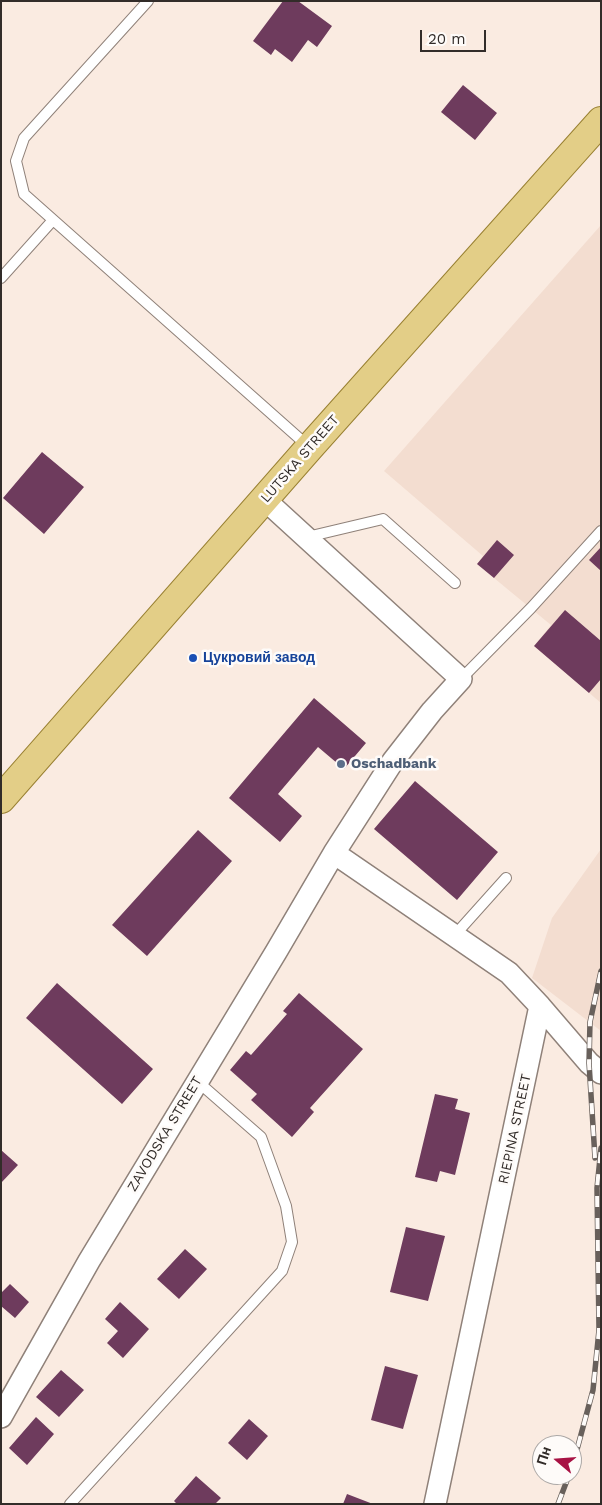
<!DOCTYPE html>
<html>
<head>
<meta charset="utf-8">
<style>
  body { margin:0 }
  #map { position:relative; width:602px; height:1505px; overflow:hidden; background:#faebe1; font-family:"Work Sans",sans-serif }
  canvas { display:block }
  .frame { position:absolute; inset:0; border:2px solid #322c29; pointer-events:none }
  .north { position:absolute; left:532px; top:1435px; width:50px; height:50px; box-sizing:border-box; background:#fefbf9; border:1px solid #aca8a6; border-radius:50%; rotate:288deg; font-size:14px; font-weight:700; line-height:20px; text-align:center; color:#322c29 }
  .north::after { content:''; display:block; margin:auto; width:18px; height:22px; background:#a81244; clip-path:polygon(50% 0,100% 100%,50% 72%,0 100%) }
  .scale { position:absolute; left:420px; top:30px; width:66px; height:22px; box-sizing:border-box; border:2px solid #322c29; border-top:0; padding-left:6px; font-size:15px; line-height:18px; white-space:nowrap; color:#322c29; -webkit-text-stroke:4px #fefbf9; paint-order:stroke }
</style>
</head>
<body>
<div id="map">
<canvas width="602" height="1505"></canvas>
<div class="frame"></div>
<div class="north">Пн</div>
<div class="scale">20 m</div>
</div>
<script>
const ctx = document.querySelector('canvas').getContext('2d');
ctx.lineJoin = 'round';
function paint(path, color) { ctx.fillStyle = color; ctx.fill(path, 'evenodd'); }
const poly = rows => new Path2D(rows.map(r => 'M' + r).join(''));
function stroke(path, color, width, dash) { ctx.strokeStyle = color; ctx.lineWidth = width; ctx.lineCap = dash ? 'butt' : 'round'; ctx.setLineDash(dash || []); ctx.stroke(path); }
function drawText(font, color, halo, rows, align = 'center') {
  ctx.font = font + ' "Work Sans",sans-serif'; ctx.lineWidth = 5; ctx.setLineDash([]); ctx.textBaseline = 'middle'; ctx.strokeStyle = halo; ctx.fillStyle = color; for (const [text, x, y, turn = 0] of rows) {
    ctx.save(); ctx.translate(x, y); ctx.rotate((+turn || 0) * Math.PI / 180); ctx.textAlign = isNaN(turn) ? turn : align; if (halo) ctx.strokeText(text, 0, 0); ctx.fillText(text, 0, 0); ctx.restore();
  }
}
const built = poly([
  [601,225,601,703,534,646,551,625,477,564,483,556,384,471],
  [601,849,601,1031,532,978,552,918]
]);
const building = poly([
  [283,1,298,1,332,26,317,47,308,40,292,62,275,49,271,55,253,41],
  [463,85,497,113,475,140,441,112],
  [42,452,84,487,44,534,3,498],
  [497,540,514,555,494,578,477,564],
  [601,547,601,571,589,560],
  [565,610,601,641,601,679,589,693,534,646],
  [314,698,366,743,344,769,318,747,278,794,302,816,280,842,229,798],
  [415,781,498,852,457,900,374,829],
  [198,830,232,861,147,956,112,925],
  [57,983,153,1069,122,1104,26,1018],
  [299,993,363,1049,310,1108,314,1112,292,1137,251,1100,257,1094,230,1070,246,1051,251,1055,287,1014,283,1011],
  [435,1094,458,1099,455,1109,470,1113,455,1175,440,1171,437,1182,415,1177],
  [1,1150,18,1165,1,1183],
  [406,1227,445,1236,428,1301,390,1292],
  [185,1249,207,1269,179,1299,157,1279],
  [10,1284,29,1302,15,1318,1,1306,1,1293],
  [120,1302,149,1329,123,1358,107,1343,118,1331,105,1319],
  [385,1366,418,1375,403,1429,371,1420],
  [61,1370,84,1390,59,1417,36,1397],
  [36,1417,54,1434,27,1465,9,1448],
  [249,1419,268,1436,247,1460,228,1443],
  [196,1476,221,1498,215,1504,177,1504,174,1501],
  [347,1494,373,1504,343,1504]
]);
const service = poly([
  [148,1,24,138,16,161,24,194,309,447],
  [1,278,53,220],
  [307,537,383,519,455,583],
  [461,679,531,608,601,531],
  [454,936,506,878],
  [70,1504,282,1271,292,1242,286,1206,261,1137,197,1081]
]);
const minor = poly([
  [334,853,509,973,540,1006,435,1504],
  [540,1006,589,1063,601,1073],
  [1,1417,89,1261,276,952,334,853,393,761,432,711,461,679,264,499]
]);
const primary = poly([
  [1,799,310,447,601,121]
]);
const rail = poly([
  [595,1158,589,1063,590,1022,601,971],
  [572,1468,593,1390,599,1330,597,1188,601,1148],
  [558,1504,569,1475]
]);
const markers = [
  [193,658,5,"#1a4fb4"],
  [341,764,5,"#5c6f8a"]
];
const streetNames = [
  ["LUTSKA STREET",300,459,-49],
  ["RIEPINA STREET",515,1129,-78],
  ["ZAVODSKA STREET",165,1134,-59]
];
const transitNames = [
  ["Цукровий завод",203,658]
];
const serviceNames = [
  ["Oschadbank",351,764]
];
paint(built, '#f3ddd0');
paint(building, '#6e3b5d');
stroke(service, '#8f8179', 12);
stroke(minor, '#8f8179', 24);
stroke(primary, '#998032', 30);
stroke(service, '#fff', 10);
stroke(minor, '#fff', 21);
stroke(primary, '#e3ce87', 28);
stroke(rail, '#68605b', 5.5);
stroke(rail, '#fefbf9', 4, [11]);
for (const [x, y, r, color] of markers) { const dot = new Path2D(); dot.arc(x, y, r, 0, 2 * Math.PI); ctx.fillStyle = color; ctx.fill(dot); stroke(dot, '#fefbf9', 2); }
drawText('14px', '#322c29', '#fefbf9', streetNames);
drawText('bold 14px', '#164399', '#fefbf9', transitNames, 'left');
drawText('bold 14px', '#4e5e75', '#fefbf9', serviceNames, 'left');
</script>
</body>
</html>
